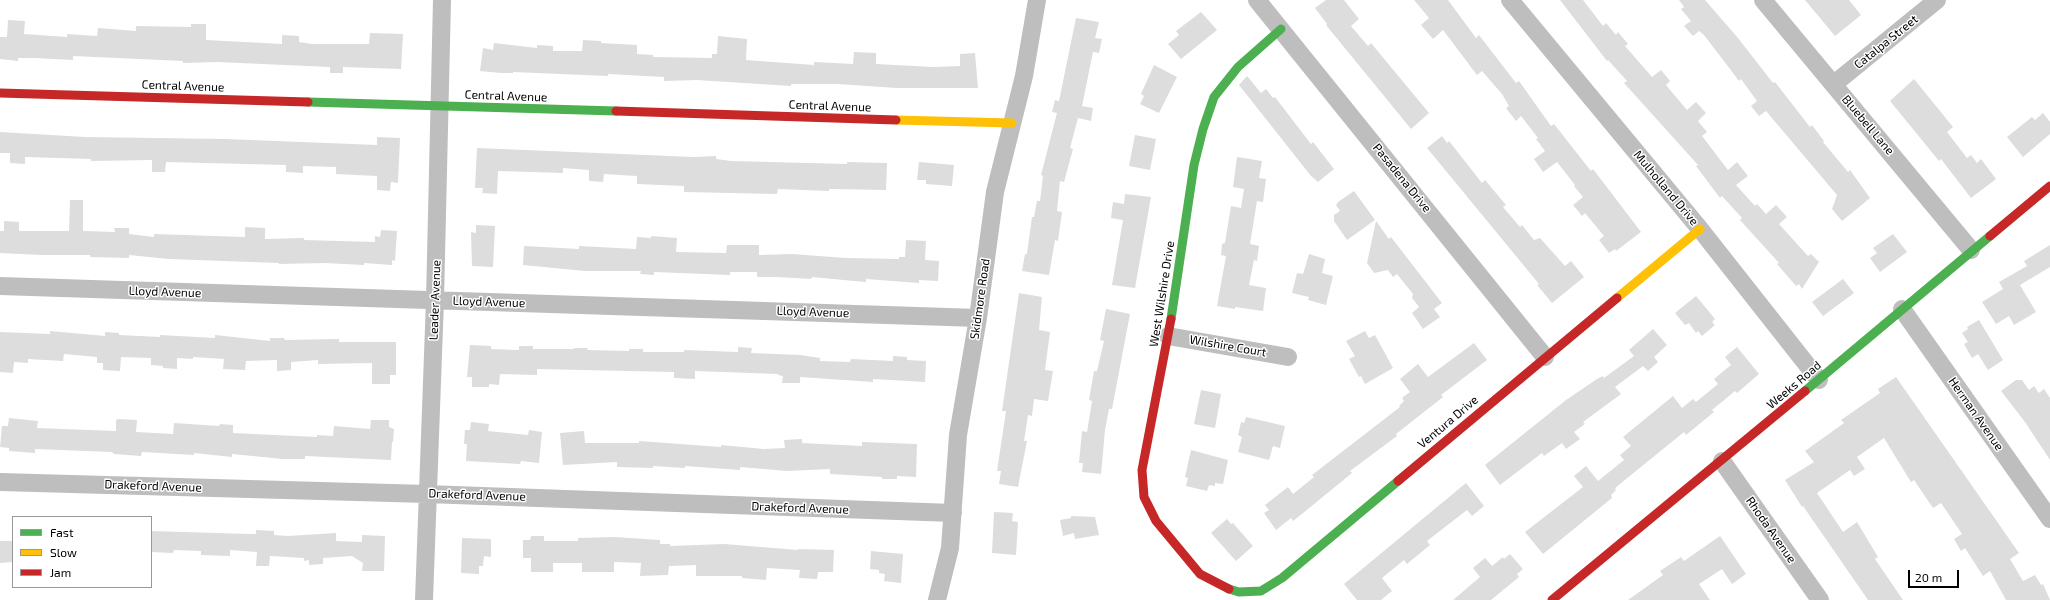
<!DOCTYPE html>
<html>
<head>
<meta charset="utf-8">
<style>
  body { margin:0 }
  #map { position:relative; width:2050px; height:600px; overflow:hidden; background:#fff; font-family:"Exo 2",sans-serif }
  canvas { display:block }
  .legend { position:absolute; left:12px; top:516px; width:140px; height:72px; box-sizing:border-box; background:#fff; border:1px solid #999; margin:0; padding:5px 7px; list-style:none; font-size:12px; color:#000 }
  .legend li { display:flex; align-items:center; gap:8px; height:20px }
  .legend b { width:20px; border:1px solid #999 }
  .scale { position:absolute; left:1908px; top:570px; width:51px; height:18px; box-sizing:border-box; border:2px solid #000; border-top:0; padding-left:5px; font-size:12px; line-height:14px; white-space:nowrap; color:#000; -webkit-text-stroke:3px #fff; paint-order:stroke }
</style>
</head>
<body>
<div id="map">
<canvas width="2050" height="600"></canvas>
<ul class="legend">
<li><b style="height:5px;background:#4caf50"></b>Fast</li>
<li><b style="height:5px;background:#ffc107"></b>Slow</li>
<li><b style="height:5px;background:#c62828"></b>Jam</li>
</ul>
<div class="scale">20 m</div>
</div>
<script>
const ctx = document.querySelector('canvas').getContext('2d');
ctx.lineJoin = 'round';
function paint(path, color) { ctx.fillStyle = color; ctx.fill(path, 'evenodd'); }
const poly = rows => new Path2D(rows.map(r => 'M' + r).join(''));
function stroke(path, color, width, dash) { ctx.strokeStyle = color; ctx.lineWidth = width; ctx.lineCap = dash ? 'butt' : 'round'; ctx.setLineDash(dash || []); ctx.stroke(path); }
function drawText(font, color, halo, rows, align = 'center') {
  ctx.font = font + ' "Exo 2",sans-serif'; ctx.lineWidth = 3; ctx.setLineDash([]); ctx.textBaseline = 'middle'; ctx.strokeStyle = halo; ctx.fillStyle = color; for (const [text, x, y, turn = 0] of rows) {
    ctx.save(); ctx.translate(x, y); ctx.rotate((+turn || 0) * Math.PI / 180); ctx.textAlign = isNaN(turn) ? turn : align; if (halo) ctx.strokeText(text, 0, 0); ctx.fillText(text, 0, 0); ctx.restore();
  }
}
const building = poly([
  [1326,0,1344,0,1359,19,1351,26,1368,46,1371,43,1429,113,1411,129,1326,25,1327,24,1315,8],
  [1414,0,1448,0,1476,38,1479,35,1516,83,1519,81,1551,126,1554,124,1591,171,1593,169,1641,232,1616,251,1615,249,1609,253,1599,240,1604,236,1585,213,1582,216,1573,205,1583,197,1574,186,1575,185,1557,162,1543,172,1534,159,1545,151,1536,139,1538,138,1521,116,1516,121,1506,108,1509,106,1502,94,1482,71,1477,75,1443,30,1433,39,1421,25,1429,18],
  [1560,0,1583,0,1603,26,1606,23,1616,35,1618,32,1628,44,1625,46,1652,77,1661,70,1670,81,1666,85,1687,110,1696,102,1706,113,1698,121,1707,132,1702,136,1728,170,1737,162,1748,176,1736,185,1755,206,1757,204,1766,214,1776,205,1787,217,1779,224,1808,256,1811,254,1819,262,1802,289,1799,284,1796,286,1777,264,1779,263,1740,220,1742,218,1722,196,1720,198,1696,166,1698,165,1624,83,1627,81,1608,60,1607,61],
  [1679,0,1705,0,1738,38,1773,83,1775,82,1810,127,1812,125,1824,141,1823,142,1848,172,1850,170,1870,198,1842,221,1832,209,1837,195,1766,111,1759,116,1751,106,1757,101,1741,79,1739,81,1730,69,1704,35,1699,31,1693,36,1684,26,1691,21,1681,9,1684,7],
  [1805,0,1849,0,1861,15,1835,36],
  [1201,12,1217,30,1181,59,1168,44,1179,35,1176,31],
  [1076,18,1099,22,1095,38,1102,39,1099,53,1093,52,1082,106,1093,108,1091,121,1078,118,1070,148,1073,149,1064,182,1060,181,1057,211,1062,212,1058,241,1055,240,1049,275,1022,271,1025,254,1027,254,1032,217,1034,217,1037,201,1040,201,1043,176,1041,175,1057,113,1052,112,1055,100,1059,101],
  [8,20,25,21,24,34,67,37,67,34,97,36,98,28,136,31,136,26,191,27,191,24,206,24,206,40,282,44,282,35,299,36,299,42,312,44,369,44,370,33,403,34,401,69,343,67,343,73,330,73,330,67,217,62,183,63,183,61,73,56,73,60,35,58,18,58,18,61,0,59,0,37,7,37],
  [718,36,747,39,746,60,814,65,814,62,853,64,854,52,876,53,876,64,933,67,960,66,960,54,975,53,978,88,896,88,838,84,791,84,791,86,697,80,664,81,664,77,608,74,608,76,513,72,513,73,501,73,480,71,483,48,493,50,494,43,537,48,537,45,553,46,553,51,582,51,583,40,601,41,601,43,637,45,637,54,653,55,653,57,712,58,712,54,717,54],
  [1154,65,1177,77,1159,113,1140,104,1144,96,1141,94],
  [1247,76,1261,93,1266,89,1273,98,1275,97,1311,144,1313,142,1334,169,1318,182,1311,176,1239,85],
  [1914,79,1953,127,1947,132,1967,158,1971,155,1977,163,1981,159,1996,179,1971,198,1941,159,1939,161,1890,101],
  [2043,113,2050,122,2050,134,2023,157,2007,137,2032,117,2035,120],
  [0,132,85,137,225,139,377,145,377,137,400,138,398,183,391,182,390,191,377,190,377,176,336,174,336,167,303,166,303,173,286,172,286,165,166,162,165,172,152,172,152,160,91,161,91,159,25,157,25,164,10,163,10,153,0,153],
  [1135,135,1156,139,1150,170,1129,166],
  [1442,136,1447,143,1449,141,1482,183,1485,180,1506,205,1503,207,1520,227,1522,225,1534,240,1540,238,1565,266,1571,261,1584,277,1552,303,1537,285,1539,284,1427,148],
  [477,148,694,157,716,156,716,159,731,161,847,164,847,162,887,163,886,190,829,189,829,191,778,189,777,194,684,192,684,186,637,184,637,176,604,174,603,182,589,181,589,170,563,168,563,173,498,171,497,194,482,193,483,188,475,188],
  [1237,157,1262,161,1259,178,1266,179,1263,202,1257,201,1250,244,1259,246,1257,261,1254,260,1249,285,1266,288,1263,311,1235,307,1235,309,1217,306,1226,256,1221,255,1222,244,1225,243,1231,206,1241,208,1244,189,1233,187],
  [919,162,954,165,952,186,926,184,926,180,917,180],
  [1354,191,1375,220,1347,240,1334,221,1334,215,1340,211,1336,205,1338,202],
  [1125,194,1151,197,1135,288,1112,285,1123,220,1111,218,1113,202,1124,204],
  [70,200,83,200,83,231,115,232,114,228,129,228,129,234,154,237,154,234,245,237,245,227,265,228,265,239,304,238,304,240,375,242,375,236,380,237,381,230,397,231,395,261,392,260,392,265,364,263,364,265,325,263,279,264,279,263,169,259,129,255,129,258,90,257,90,255,42,255,0,253,0,231,4,231,4,221,19,222,19,231,69,231],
  [1376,221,1389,239,1391,237,1442,303,1434,309,1440,317,1423,329,1412,313,1419,307,1412,298,1413,294,1397,274,1393,277,1388,270,1374,273,1367,263],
  [476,225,495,226,493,267,472,266,471,232,476,233],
  [1893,234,1907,252,1880,272,1870,258,1877,253,1873,248],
  [651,236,677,238,676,252,726,253,727,245,759,245,759,255,792,254,846,258,899,259,899,257,905,257,906,240,926,241,925,260,939,261,938,281,919,280,919,283,866,279,866,282,854,281,812,277,811,279,777,277,757,277,757,272,730,272,730,275,654,272,654,275,640,274,641,271,585,271,523,265,524,246,579,249,579,246,636,249,637,237,651,238],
  [2050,245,2050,267,2020,285,2036,312,2014,325,2009,316,1996,324,1982,302,2003,289,1999,282,2027,266,2024,261],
  [1309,254,1325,259,1322,273,1333,276,1326,305,1308,300,1309,297,1292,293,1297,273,1303,274],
  [1843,279,1854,293,1823,316,1812,302],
  [1019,293,1042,297,1039,330,1050,332,1045,370,1053,371,1048,401,1034,399,1032,416,1028,415,1024,441,1027,441,1018,487,999,484,1001,471,997,471,1006,411,1002,411],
  [1696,296,1715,319,1712,322,1715,325,1702,336,1698,331,1696,333,1689,323,1685,325,1675,313],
  [1106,309,1130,314,1112,409,1109,409,1105,430,1101,474,1082,472,1083,463,1079,463,1082,431,1087,432,1092,401,1089,400,1094,371,1097,371,1104,341,1100,340],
  [1979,320,2003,360,1988,370,1978,354,1972,358,1964,344,1968,342,1962,333,1968,329,1967,327],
  [1653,329,1667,345,1654,357,1658,362,1648,371,1643,366,1615,387,1621,394,1583,422,1585,424,1574,432,1580,439,1566,449,1562,443,1544,456,1542,453,1500,485,1485,465,1566,400,1597,379,1603,376,1604,378,1634,356,1629,350],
  [50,331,105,336,105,332,119,333,119,335,160,337,160,335,215,338,215,335,270,341,270,338,284,338,285,340,339,339,339,342,396,342,396,375,390,375,390,384,372,384,372,363,318,364,318,360,291,362,291,370,277,371,277,360,246,361,245,370,223,369,224,359,193,357,193,359,177,358,177,369,163,368,163,366,151,365,151,358,121,357,120,371,103,370,103,363,97,363,97,357,64,354,63,361,28,359,28,363,14,362,13,373,0,372,0,332,50,334],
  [1365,331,1369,338,1375,335,1393,368,1365,384,1361,376,1359,377,1349,359,1355,356,1346,341],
  [1474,343,1487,360,1441,395,1443,397,1396,434,1397,436,1350,471,1352,473,1308,509,1293,521,1291,518,1276,530,1264,513,1269,510,1265,505,1288,487,1293,494,1314,477,1312,475,1400,407,1399,406,1404,401,1402,398,1410,392,1400,379,1418,364,1428,377],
  [470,345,491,346,491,349,519,350,519,346,533,346,533,349,574,349,574,348,588,348,587,350,629,351,629,349,643,349,643,352,684,352,684,350,738,352,738,347,752,348,751,353,800,355,820,358,820,361,850,362,851,359,893,361,893,356,907,357,907,360,926,361,925,382,873,379,873,382,800,377,800,383,782,383,783,376,778,375,778,374,695,371,695,379,674,378,674,372,537,369,537,375,500,374,499,385,489,384,489,387,472,387,472,377,467,377],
  [1737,347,1759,374,1737,393,1735,391,1712,410,1714,412,1686,435,1684,432,1615,488,1616,490,1611,495,1612,498,1543,554,1525,532,1583,487,1574,476,1586,466,1598,481,1624,460,1620,455,1631,446,1623,437,1673,396,1682,408,1693,399,1696,402,1718,384,1714,379,1731,365,1725,357],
  [1896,377,2019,553,2010,559,2023,581,2035,575,2041,585,2043,584,2050,600,2006,600,1990,571,1983,576,1965,548,1961,551,1954,539,1962,534,1941,503,1933,508,1914,480,1911,482,1884,438,1857,457,1865,469,1854,476,1850,470,1817,493,1843,532,1857,522,1878,557,1875,559,1903,600,1868,600,1803,506,1802,507,1785,480,1814,462,1805,451,1844,423,1841,420,1880,393,1878,389],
  [2016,380,2022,380,2029,390,2034,386,2039,393,2044,389,2050,398,2050,460,2025,422,2001,391],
  [1201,390,1221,394,1215,428,1194,424],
  [1246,417,1285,426,1280,448,1273,446,1269,460,1238,452,1242,437,1238,435,1241,422,1244,423],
  [9,418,38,421,37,428,116,431,116,420,118,419,137,420,136,432,173,434,174,423,219,426,220,424,233,425,233,433,317,437,317,435,333,436,334,426,370,429,371,420,389,420,389,427,394,429,393,442,392,442,391,460,305,456,305,459,283,459,232,454,232,457,194,453,194,455,142,452,141,456,114,454,112,452,35,449,35,453,9,451,9,448,0,447,2,426,8,426],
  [471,422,489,424,488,431,528,435,529,430,542,432,539,463,521,461,520,464,466,461,467,444,464,444,465,430,470,430],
  [584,431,585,443,639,443,639,441,721,447,721,445,764,449,785,448,784,440,802,439,802,443,862,446,862,442,917,444,916,477,897,476,897,479,882,479,882,477,830,474,830,469,787,471,740,467,740,470,685,466,685,468,653,466,653,468,617,467,617,462,563,465,560,433],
  [1191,450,1228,460,1223,484,1215,483,1215,486,1209,485,1207,491,1186,486,1188,478,1185,477],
  [1466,483,1484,506,1472,516,1467,510,1427,541,1430,545,1407,564,1404,560,1382,578,1392,591,1381,600,1357,600,1344,584],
  [994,512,1013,513,1012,521,1018,522,1016,555,992,553],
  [1071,516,1095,517,1099,535,1075,539,1074,533,1063,536,1060,520,1071,518],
  [1227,519,1231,524,1233,523,1253,546,1236,561,1211,533],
  [256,530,274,531,274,535,288,536,336,533,336,541,362,542,362,535,385,536,384,571,362,571,363,563,352,556,323,558,323,564,309,565,309,560,304,561,304,558,270,556,269,566,256,566,257,552,230,550,230,556,201,555,201,551,174,550,173,553,151,552,151,531,249,534,256,534],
  [531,536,544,536,544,541,578,541,578,538,615,537,660,540,660,544,670,544,670,546,724,544,798,550,798,549,834,550,833,572,818,572,817,579,799,578,800,570,767,568,766,580,742,578,742,576,696,576,696,565,669,566,668,575,640,576,641,563,614,562,614,572,582,572,582,563,553,563,553,572,531,572,531,558,523,558,523,540,530,540],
  [1720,536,1746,574,1732,584,1722,569,1699,584,1710,600,1628,600,1663,575,1660,571,1681,557,1684,561],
  [462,538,491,539,491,557,484,556,483,566,479,566,479,574,461,573],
  [0,541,13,541,13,562,0,563],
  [871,551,903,554,901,583,884,581,885,574,879,573,879,570,870,569],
  [1510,554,1523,569,1517,574,1519,577,1491,600,1453,600,1480,577,1473,568,1485,558,1492,566,1503,557,1504,559]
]);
const street = poly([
  [1257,0,1545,357],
  [1510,0,1700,229,1819,380],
  [1763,0,1971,250],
  [1834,84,1937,0],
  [0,286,978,318],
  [1902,309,2050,519],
  [1168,336,1288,357],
  [1722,461,1820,600],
  [0,482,427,494,953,513],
  [424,600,435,300,442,0],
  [937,600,950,548,958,435,978,318,995,192,1024,76,1037,0]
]);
const fast = poly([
  [308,102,616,111],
  [1171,319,1194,165,1203,129,1214,97,1238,67,1281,29],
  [1805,391,1990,236],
  [1229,589,1239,592,1261,591,1282,578,1398,481]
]);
const slow = poly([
  [896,120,1012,123],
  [1617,298,1700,229]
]);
const jam = poly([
  [0,93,308,102],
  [616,111,896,120],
  [1990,236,2050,186],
  [1171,319,1142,470,1144,497,1156,521,1200,574,1229,589],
  [1398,481,1617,298],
  [1552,600,1805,391]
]);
const streetNames = [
  ["Catalpa Street",1886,42,-39],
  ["Central Avenue",183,86,2],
  ["Central Avenue",506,96,2],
  ["Central Avenue",830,106,2],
  ["Bluebell Lane",1868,125,50],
  ["Pasadena Drive",1402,178,51],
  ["Mulholland Drive",1666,188,50],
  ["Lloyd Avenue",165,292,2],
  ["West Wilshire Drive",1162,294,-81],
  ["Skidmore Road",980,299,-82],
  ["Leader Avenue",435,300,-88],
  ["Lloyd Avenue",489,302,2],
  ["Lloyd Avenue",813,312,2],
  ["Wilshire Court",1228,346,10],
  ["Weeks Road",1794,385,-40],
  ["Herman Avenue",1976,414,55],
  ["Ventura Drive",1448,422,-40],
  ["Drakeford Avenue",153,486,2],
  ["Drakeford Avenue",477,495,2],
  ["Drakeford Avenue",800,508,2],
  ["Rhoda Avenue",1771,530,55]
];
paint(building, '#ddd');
stroke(street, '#bebebe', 18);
stroke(fast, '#4caf50', 9);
stroke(slow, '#ffc107', 9);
stroke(jam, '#c62828', 9);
drawText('12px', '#000', '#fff', streetNames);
</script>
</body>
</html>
